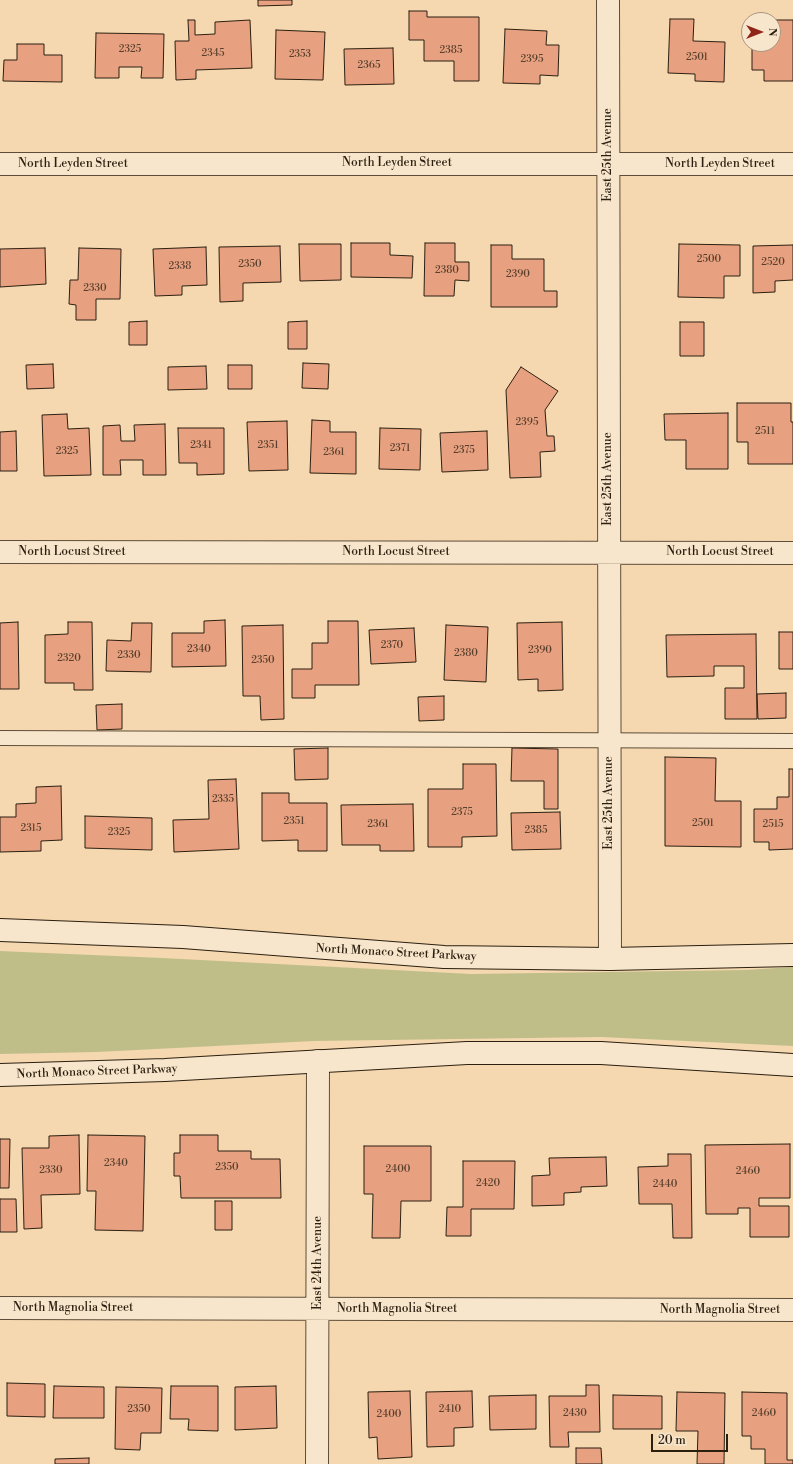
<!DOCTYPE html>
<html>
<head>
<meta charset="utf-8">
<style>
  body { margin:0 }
  #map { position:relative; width:793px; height:1464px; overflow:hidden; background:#f5d8b0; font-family:"Libre Bodoni",serif }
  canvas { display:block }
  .north { position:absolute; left:741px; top:12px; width:40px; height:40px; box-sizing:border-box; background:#f8e6cc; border:1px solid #a69681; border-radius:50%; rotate:90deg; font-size:11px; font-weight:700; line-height:16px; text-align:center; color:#2b1f10 }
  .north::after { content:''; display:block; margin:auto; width:14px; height:18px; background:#8f2418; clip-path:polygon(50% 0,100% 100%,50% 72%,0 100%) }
  .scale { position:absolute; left:651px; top:1434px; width:77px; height:18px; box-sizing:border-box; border:2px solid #2b1f10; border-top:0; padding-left:5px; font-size:12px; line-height:14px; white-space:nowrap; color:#2b1f10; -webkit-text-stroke:3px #f8e6cc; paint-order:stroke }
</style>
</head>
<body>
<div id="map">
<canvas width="793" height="1464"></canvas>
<div class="north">N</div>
<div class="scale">20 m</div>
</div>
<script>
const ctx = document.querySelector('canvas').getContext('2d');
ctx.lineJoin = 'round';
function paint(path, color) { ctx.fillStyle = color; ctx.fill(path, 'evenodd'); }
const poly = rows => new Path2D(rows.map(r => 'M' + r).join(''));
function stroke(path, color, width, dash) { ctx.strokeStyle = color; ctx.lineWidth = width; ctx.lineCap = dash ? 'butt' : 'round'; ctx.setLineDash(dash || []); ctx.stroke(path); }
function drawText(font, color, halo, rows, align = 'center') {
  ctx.font = font + ' "Libre Bodoni",serif'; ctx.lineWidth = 4; ctx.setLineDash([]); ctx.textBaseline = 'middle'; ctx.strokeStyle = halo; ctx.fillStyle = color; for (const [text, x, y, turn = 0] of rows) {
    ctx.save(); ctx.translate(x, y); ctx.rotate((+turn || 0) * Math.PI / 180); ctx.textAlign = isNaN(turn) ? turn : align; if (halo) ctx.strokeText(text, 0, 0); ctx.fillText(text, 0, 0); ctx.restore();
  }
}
const green = poly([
  [0,951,162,958,471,974,745,970,793,967,793,1046,601,1037,314,1041,97,1052,0,1054]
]);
const building = poly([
  [258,0,292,0,292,5,258,6,258,0],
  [409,11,427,11,427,17,479,17,479,81,454,81,454,61,424,61,424,40,409,40,409,11],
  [670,19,694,19,693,41,725,42,724,82,695,81,695,74,668,73,670,19],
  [188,20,195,20,195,35,215,34,215,22,250,20,252,68,196,70,196,79,176,80,175,41,189,41,188,20],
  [773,20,793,20,793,81,764,81,764,70,752,70,752,44,773,44,773,20],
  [505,29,547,31,546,45,559,45,558,76,540,75,540,84,503,83,505,29],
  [276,30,325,32,323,80,275,79,276,30],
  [96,33,164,34,163,78,141,78,142,67,119,67,119,78,95,78,96,33],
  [17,44,44,44,44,55,62,55,62,82,3,81,4,60,17,60,17,44],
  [393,48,394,84,345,85,344,49,393,48],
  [351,243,390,243,390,255,413,256,412,278,351,277,351,243],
  [425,243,455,243,455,262,469,262,469,281,455,280,454,296,424,296,425,243],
  [299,244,341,244,341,280,300,281,299,244],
  [679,244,740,245,740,276,724,276,724,298,678,297,679,244],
  [491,245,512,245,512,259,544,259,544,291,557,291,557,307,491,307,491,245],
  [793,245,793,280,775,281,775,292,753,293,753,246,793,245],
  [280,246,281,282,243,283,243,301,220,302,219,247,280,246],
  [206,247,207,285,182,286,182,295,155,296,153,249,206,247],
  [45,248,46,284,0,287,0,249,45,248],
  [79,248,121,249,120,299,96,299,96,320,76,320,76,305,69,304,70,280,78,280,79,248],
  [147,321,147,345,129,345,129,322,147,321],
  [307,321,307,349,288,349,288,322,307,321],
  [680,322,704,322,704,356,680,356,680,322],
  [303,363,329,364,328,389,302,388,303,363],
  [53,364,54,388,27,389,26,365,53,364],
  [228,365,252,365,252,389,228,389,228,365],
  [206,366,207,389,168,390,168,367,206,366],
  [521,367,558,391,545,410,547,436,554,436,555,451,540,452,541,477,510,478,506,390,521,367],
  [737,403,791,403,791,422,793,422,793,464,748,464,748,442,737,442,737,403],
  [728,413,728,469,686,469,686,440,665,440,664,414,728,413],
  [67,414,68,429,89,428,91,475,44,476,42,415,67,414],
  [312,420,330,421,330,432,356,432,356,474,310,473,312,420],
  [287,421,288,470,249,471,247,422,287,421],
  [165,424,166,475,143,475,143,460,120,460,121,475,103,475,103,426,120,425,121,441,135,441,134,425,165,424],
  [178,428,224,428,224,474,197,475,197,463,179,463,178,428],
  [380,428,421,429,420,470,379,469,380,428],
  [16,431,17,471,0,471,0,432,16,431],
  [487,431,488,470,442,472,440,433,487,431],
  [225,620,226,666,172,667,172,633,204,633,204,621,225,620],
  [328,621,358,621,359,685,315,685,315,698,292,698,292,669,312,669,312,643,328,643,328,621],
  [18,622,19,689,0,689,0,623,18,622],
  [68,622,92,622,93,690,74,690,74,683,45,683,45,635,68,634,68,622],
  [562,622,563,690,538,691,538,679,518,680,517,623,562,622],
  [132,623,152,623,151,672,106,671,107,640,131,641,132,623],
  [283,625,284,719,261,720,260,696,243,696,242,626,283,625],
  [446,625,488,627,486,682,444,680,446,625],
  [414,628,416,662,371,664,369,630,414,628],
  [779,632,793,632,793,669,779,669,779,632],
  [756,634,757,719,725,719,725,688,744,688,744,666,714,666,714,676,667,677,666,635,756,634],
  [786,693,786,718,758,719,757,694,786,693],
  [444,696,444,720,419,721,418,697,444,696],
  [122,704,122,729,97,730,96,705,122,704],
  [328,748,328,779,295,780,294,749,328,748],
  [512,748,558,749,558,809,544,809,544,781,511,781,512,748],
  [665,757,716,758,715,801,741,801,741,847,665,846,665,757],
  [463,764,496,764,497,836,462,837,462,847,428,847,428,789,463,789,463,764],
  [789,769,793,769,793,849,769,850,769,842,754,842,754,809,777,809,777,797,789,797,789,769],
  [236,779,239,849,174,852,173,820,209,819,208,780,236,779],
  [61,786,62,840,41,841,41,851,0,852,0,817,16,817,16,804,36,803,36,787,61,786],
  [262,793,289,793,289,803,327,803,327,851,298,851,298,840,262,841,262,793],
  [413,804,414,851,380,851,380,845,342,845,341,805,413,804],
  [560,812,561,849,512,850,511,813,560,812],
  [85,816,152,818,152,850,85,848,85,816],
  [79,1135,80,1194,41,1195,42,1228,24,1229,22,1148,49,1148,49,1136,79,1135],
  [88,1135,145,1136,143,1231,95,1230,96,1191,87,1191,88,1135],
  [180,1135,218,1135,218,1151,251,1151,251,1159,280,1159,281,1198,181,1198,180,1176,174,1176,174,1153,180,1153,180,1135],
  [0,1139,10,1139,9,1188,0,1188,0,1139],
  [790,1144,790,1198,759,1198,759,1206,789,1206,789,1237,750,1237,750,1208,738,1208,738,1214,706,1214,705,1145,790,1144],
  [364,1146,431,1146,431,1201,401,1201,400,1238,372,1238,373,1194,364,1194,364,1146],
  [668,1154,691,1154,692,1238,673,1238,672,1204,639,1204,638,1167,668,1166,668,1154],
  [606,1157,607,1186,581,1187,581,1192,564,1193,564,1205,532,1206,532,1176,550,1175,549,1158,606,1157],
  [463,1161,515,1161,514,1209,471,1209,471,1236,446,1236,447,1207,463,1207,463,1161],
  [0,1199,16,1199,17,1232,0,1232,0,1199],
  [215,1201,232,1201,232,1230,215,1230,215,1201],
  [7,1383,45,1384,45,1417,7,1416,7,1383],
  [586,1385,599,1385,600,1432,568,1432,569,1447,550,1447,549,1396,586,1396,586,1385],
  [54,1386,104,1387,104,1418,53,1418,54,1386],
  [171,1386,218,1386,218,1431,188,1430,189,1419,170,1419,171,1386],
  [276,1386,277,1428,235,1430,235,1387,276,1386],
  [116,1387,162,1388,161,1433,141,1433,140,1450,115,1449,116,1387],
  [410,1391,412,1457,378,1459,377,1437,369,1438,368,1392,410,1391],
  [472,1391,473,1427,454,1428,454,1446,427,1447,426,1392,472,1391],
  [677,1392,725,1393,724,1464,697,1464,698,1431,676,1431,677,1392],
  [742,1392,787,1393,787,1460,793,1460,793,1464,765,1464,765,1449,751,1449,751,1436,742,1436,742,1392],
  [536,1395,536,1429,490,1430,489,1396,536,1395],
  [613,1395,662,1396,662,1429,613,1429,613,1395],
  [576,1448,601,1448,602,1464,576,1464,576,1448],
  [89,1458,89,1464,55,1464,55,1459,89,1458]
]);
const lane = poly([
  [0,738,793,741]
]);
const street = poly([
  [608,0,610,959],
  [0,164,793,164],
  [0,552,793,553],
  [0,1308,793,1310],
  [317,1464,318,1061]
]);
const secondary = poly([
  [0,930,183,937,444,957,610,959,793,955],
  [0,1075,165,1070,467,1053,601,1053,793,1065]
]);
const numberNames = [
  ["2325",130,50],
  ["2385",451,51],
  ["2345",213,54],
  ["2353",300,55],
  ["2501",697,58],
  ["2395",532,60],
  ["2365",369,66],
  ["2500",709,260],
  ["2520",773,263],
  ["2350",250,265],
  ["2338",180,267],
  ["2380",447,271],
  ["2390",518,275],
  ["2330",95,289],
  ["2395",527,423],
  ["2511",765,432],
  ["2341",201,446],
  ["2351",268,446],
  ["2371",400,449],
  ["2375",464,451],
  ["2325",67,452],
  ["2361",334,453],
  ["2370",392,646],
  ["2340",199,650],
  ["2390",540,651],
  ["2380",466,654],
  ["2330",129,656],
  ["2320",69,659],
  ["2350",263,661],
  ["2335",223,800],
  ["2375",462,813],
  ["2351",294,822],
  ["2501",703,824],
  ["2361",378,825],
  ["2515",773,825],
  ["2315",31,829],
  ["2385",536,831],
  ["2325",119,833],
  ["2340",116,1164],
  ["2350",227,1168],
  ["2400",398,1170],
  ["2330",51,1171],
  ["2460",748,1172],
  ["2420",488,1184],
  ["2440",665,1185],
  ["2350",139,1410],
  ["2410",450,1410],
  ["2430",575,1414],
  ["2460",764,1414],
  ["2400",389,1415]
];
const streetNames = [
  ["East 25th Avenue",608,155,-90],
  ["North Leyden Street",397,163],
  ["North Leyden Street",73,164],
  ["North Leyden Street",720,164],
  ["East 25th Avenue",608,479,-90],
  ["North Locust Street",72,552],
  ["North Locust Street",396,552],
  ["North Locust Street",720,552],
  ["East 25th Avenue",609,803,-90],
  ["North Monaco Street Parkway",396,953,3],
  ["North Monaco Street Parkway",97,1072,-2],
  ["East 24th Avenue",318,1263,-90],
  ["North Magnolia Street",73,1308],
  ["North Magnolia Street",397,1309],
  ["North Magnolia Street",720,1310]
];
paint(green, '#c0be88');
paint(building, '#e7a181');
stroke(building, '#2b1f10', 1);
stroke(lane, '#5e4d38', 16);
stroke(street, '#5e4d38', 24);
stroke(secondary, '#2b1f10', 24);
stroke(lane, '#f8e6cc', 14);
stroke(street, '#f8e6cc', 22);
stroke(secondary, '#f8e6cc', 22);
drawText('10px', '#5a402c', null, numberNames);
drawText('12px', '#2b1f10', '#f8e6cc', streetNames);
</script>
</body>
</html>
